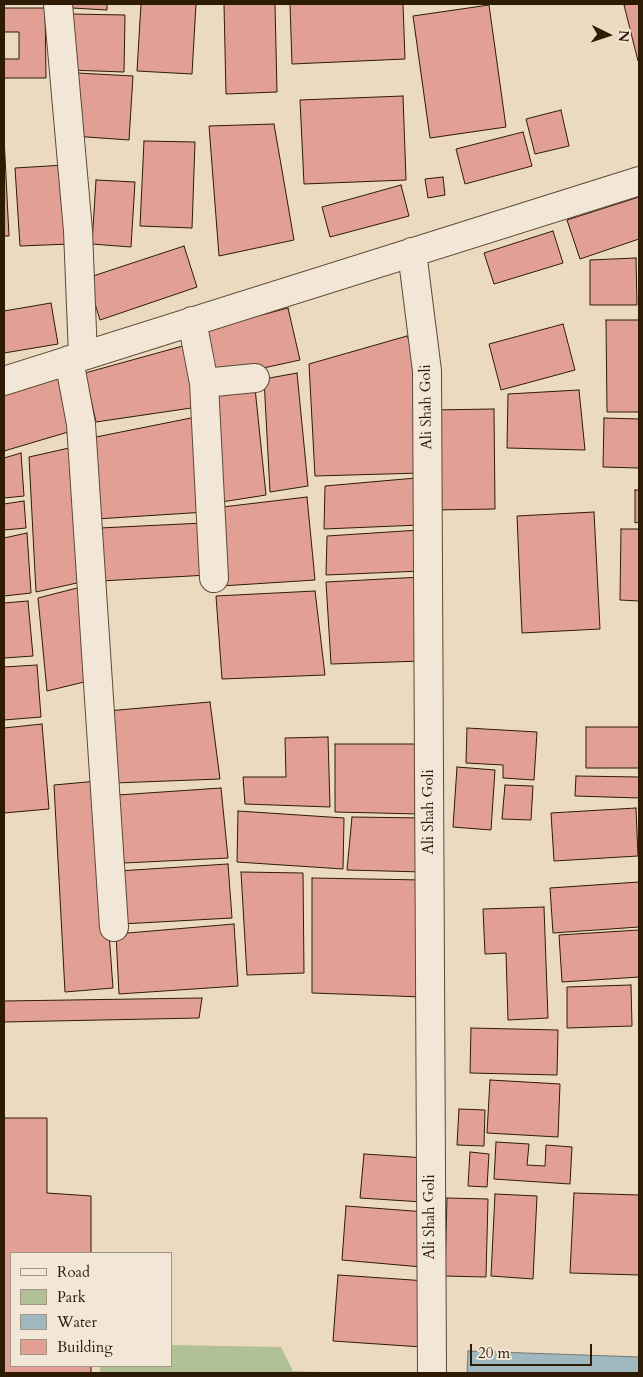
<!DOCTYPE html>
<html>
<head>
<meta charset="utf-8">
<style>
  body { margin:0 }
  #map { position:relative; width:643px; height:1377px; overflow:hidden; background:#ebd9c0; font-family:Cardo,serif }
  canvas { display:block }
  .frame { position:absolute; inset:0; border:5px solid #2d1b06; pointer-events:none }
  .legend { position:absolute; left:10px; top:1252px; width:162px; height:115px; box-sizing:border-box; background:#f2e6d6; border:1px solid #a39583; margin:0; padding:6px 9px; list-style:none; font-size:15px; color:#2d1b06 }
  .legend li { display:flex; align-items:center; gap:10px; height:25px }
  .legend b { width:25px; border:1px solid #a39583 }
  .north { position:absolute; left:583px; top:10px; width:50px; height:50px; -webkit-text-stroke:4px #f2e6d6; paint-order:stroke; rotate:94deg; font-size:14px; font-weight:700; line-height:20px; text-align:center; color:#2d1b06 }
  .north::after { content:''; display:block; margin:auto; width:18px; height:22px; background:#2d1b06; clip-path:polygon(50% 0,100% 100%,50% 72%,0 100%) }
  .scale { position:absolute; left:470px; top:1344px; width:122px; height:22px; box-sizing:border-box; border:2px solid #2d1b06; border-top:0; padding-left:6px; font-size:15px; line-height:18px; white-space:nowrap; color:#2d1b06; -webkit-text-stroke:4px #f2e6d6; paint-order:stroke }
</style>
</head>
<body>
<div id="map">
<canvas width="643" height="1377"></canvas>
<div class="frame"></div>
<ul class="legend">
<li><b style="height:6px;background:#f2e6d6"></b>Road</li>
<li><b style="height:14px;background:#b2c096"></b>Park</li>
<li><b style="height:14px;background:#9fb7be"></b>Water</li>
<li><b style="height:14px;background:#e2a095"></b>Building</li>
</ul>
<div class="north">N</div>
<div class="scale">20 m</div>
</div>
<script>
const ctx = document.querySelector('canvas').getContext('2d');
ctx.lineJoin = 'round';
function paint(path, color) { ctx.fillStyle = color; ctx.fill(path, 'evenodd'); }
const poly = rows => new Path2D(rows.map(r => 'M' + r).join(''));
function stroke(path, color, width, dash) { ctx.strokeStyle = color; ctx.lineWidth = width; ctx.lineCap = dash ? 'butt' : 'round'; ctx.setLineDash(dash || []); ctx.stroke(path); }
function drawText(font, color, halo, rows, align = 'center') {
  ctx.font = font + ' Cardo,serif'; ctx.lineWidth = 4; ctx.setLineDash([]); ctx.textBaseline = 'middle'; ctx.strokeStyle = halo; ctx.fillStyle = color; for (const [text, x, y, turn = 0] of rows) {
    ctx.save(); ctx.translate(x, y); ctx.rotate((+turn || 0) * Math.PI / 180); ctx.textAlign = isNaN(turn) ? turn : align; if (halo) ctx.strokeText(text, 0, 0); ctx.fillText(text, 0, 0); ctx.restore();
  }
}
const green = poly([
  [171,1345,281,1347,293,1371,349,1373,100,1373,100,1366,171,1366]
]);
const water = poly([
  [468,1351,639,1357,639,1373,467,1373,468,1351]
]);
const building = poly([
  [72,4,107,4,107,10,72,8,72,4],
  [141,4,196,4,192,74,137,71,141,4],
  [224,4,275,4,277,92,226,94,224,4],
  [290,4,403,4,405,59,292,64,290,4],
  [630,4,639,4,639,61,638,61,624,5,630,4],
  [489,5,506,127,430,138,413,16,489,5],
  [4,8,45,8,46,78,4,78,4,59,19,59,19,32,4,32,4,8],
  [70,14,125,15,124,72,69,70,70,14],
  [77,73,133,76,129,140,73,136,77,73],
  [403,96,406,180,304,184,300,100,403,96],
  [561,110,569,146,535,154,526,119,561,110],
  [274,124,294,240,219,256,209,126,274,124],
  [523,132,532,166,465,184,456,149,523,132],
  [4,137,9,236,4,236,4,137],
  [144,141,195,142,192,228,140,226,144,141],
  [65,165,70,244,20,246,15,168,65,165],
  [443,177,445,195,428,198,425,179,443,177],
  [96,180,135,182,131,247,92,244,96,180],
  [401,185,409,216,330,237,322,207,401,185],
  [639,197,639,239,580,259,567,220,639,197],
  [553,231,563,263,494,284,484,253,553,231],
  [184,246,197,287,100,320,87,278,184,246],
  [636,258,637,305,590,305,590,260,636,258],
  [51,303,58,344,4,353,4,311,51,303],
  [288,308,300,360,213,379,205,330,288,308],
  [606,320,639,320,639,412,607,412,606,320],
  [563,324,575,370,501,390,489,344,563,324],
  [407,336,420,362,421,473,315,476,309,364,407,336],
  [190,344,198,407,96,422,85,373,190,344],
  [297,373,308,486,270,492,264,379,297,373],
  [65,376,75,430,4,451,4,394,65,376],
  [255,388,266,495,215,503,208,392,255,388],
  [579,390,585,450,507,448,508,394,579,390],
  [494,409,495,509,433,510,432,410,494,409],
  [196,417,206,512,96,519,96,437,196,417],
  [604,418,639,419,639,468,603,467,604,418],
  [78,446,86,581,36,592,29,457,78,446],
  [21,453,24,496,4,498,4,458,21,453],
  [416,478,420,525,324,529,325,486,416,478],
  [635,490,639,490,639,522,635,523,635,490],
  [307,497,315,580,221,586,214,508,307,497],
  [24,501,26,528,4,530,4,504,24,501],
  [594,512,600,629,522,633,517,516,594,512],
  [203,523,208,575,101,581,100,528,203,523],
  [621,529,639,529,639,601,620,600,621,529],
  [420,530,422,571,326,575,327,536,420,530],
  [27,533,31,593,4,596,4,538,27,533],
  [422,577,422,661,331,664,326,582,422,577],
  [81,587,88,681,47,691,38,598,81,587],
  [315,591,325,675,222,679,216,596,315,591],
  [28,601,33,656,4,658,4,603,28,601],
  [37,665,41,717,4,720,4,667,37,665],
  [210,702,220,779,114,783,107,711,210,702],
  [42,724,49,809,4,813,4,728,42,724],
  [586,727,639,727,639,768,586,768,586,727],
  [467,728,537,732,534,780,503,778,503,765,466,763,467,728],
  [328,737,330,807,245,804,243,777,286,777,285,738,328,737],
  [335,744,419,744,420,814,335,812,335,744],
  [457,767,495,770,491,830,453,827,457,767],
  [576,776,639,777,639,798,575,796,576,776],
  [98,781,113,988,65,992,54,785,98,781],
  [505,785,533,786,531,820,502,819,505,785],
  [221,788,228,858,124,863,118,795,221,788],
  [636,808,638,856,554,861,551,813,636,808],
  [238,811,344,818,343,869,237,862,238,811],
  [352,817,423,818,423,872,347,870,352,817],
  [228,864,232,918,121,924,118,871,228,864],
  [241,872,303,873,304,973,247,975,241,872],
  [312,878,423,880,423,997,312,993,312,878],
  [639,882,639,927,553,933,550,888,639,882],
  [544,907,548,1018,508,1020,506,953,485,954,483,909,544,907],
  [234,924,238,986,119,994,116,934,234,924],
  [639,930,639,977,562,982,559,935,639,930],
  [631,985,632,1026,567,1028,567,987,631,985],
  [202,998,199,1018,4,1022,4,1001,202,998],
  [471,1028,558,1030,557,1075,470,1073,471,1028],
  [490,1080,560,1084,558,1137,487,1133,490,1080],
  [459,1109,485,1110,484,1146,457,1145,459,1109],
  [4,1118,47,1118,47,1193,91,1196,91,1253,11,1253,11,1366,91,1366,91,1373,4,1373,4,1118],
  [496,1142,529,1144,527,1165,545,1166,546,1145,572,1147,570,1184,494,1179,496,1142],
  [470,1152,489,1154,487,1187,468,1186,470,1152],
  [364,1154,426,1158,423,1202,360,1198,364,1154],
  [574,1193,639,1195,639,1275,570,1273,574,1193],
  [495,1194,537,1196,533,1279,491,1276,495,1194],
  [447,1198,488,1199,486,1277,445,1276,447,1198],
  [346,1206,426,1212,422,1267,342,1260,346,1206],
  [338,1275,427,1281,422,1347,333,1341,338,1275]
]);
const minor = poly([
  [58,4,78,231,83,356],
  [412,252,427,371,432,1373],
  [192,321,204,383,214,578],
  [69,360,81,424,114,927],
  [4,381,639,181],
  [204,383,255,378]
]);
const streetNames = [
  ["Ali Shah Goli",427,407,-91],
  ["Ali Shah Goli",430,812,-90],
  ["Ali Shah Goli",431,1217,-90]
];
paint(green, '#b2c096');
paint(water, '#9fb7be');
stroke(water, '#717974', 1);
paint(building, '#e2a095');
stroke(building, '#2d1b06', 1);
stroke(minor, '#5c4a34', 30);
stroke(minor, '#f2e6d6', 28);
drawText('15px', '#2d1b06', '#f2e6d6', streetNames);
</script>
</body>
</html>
